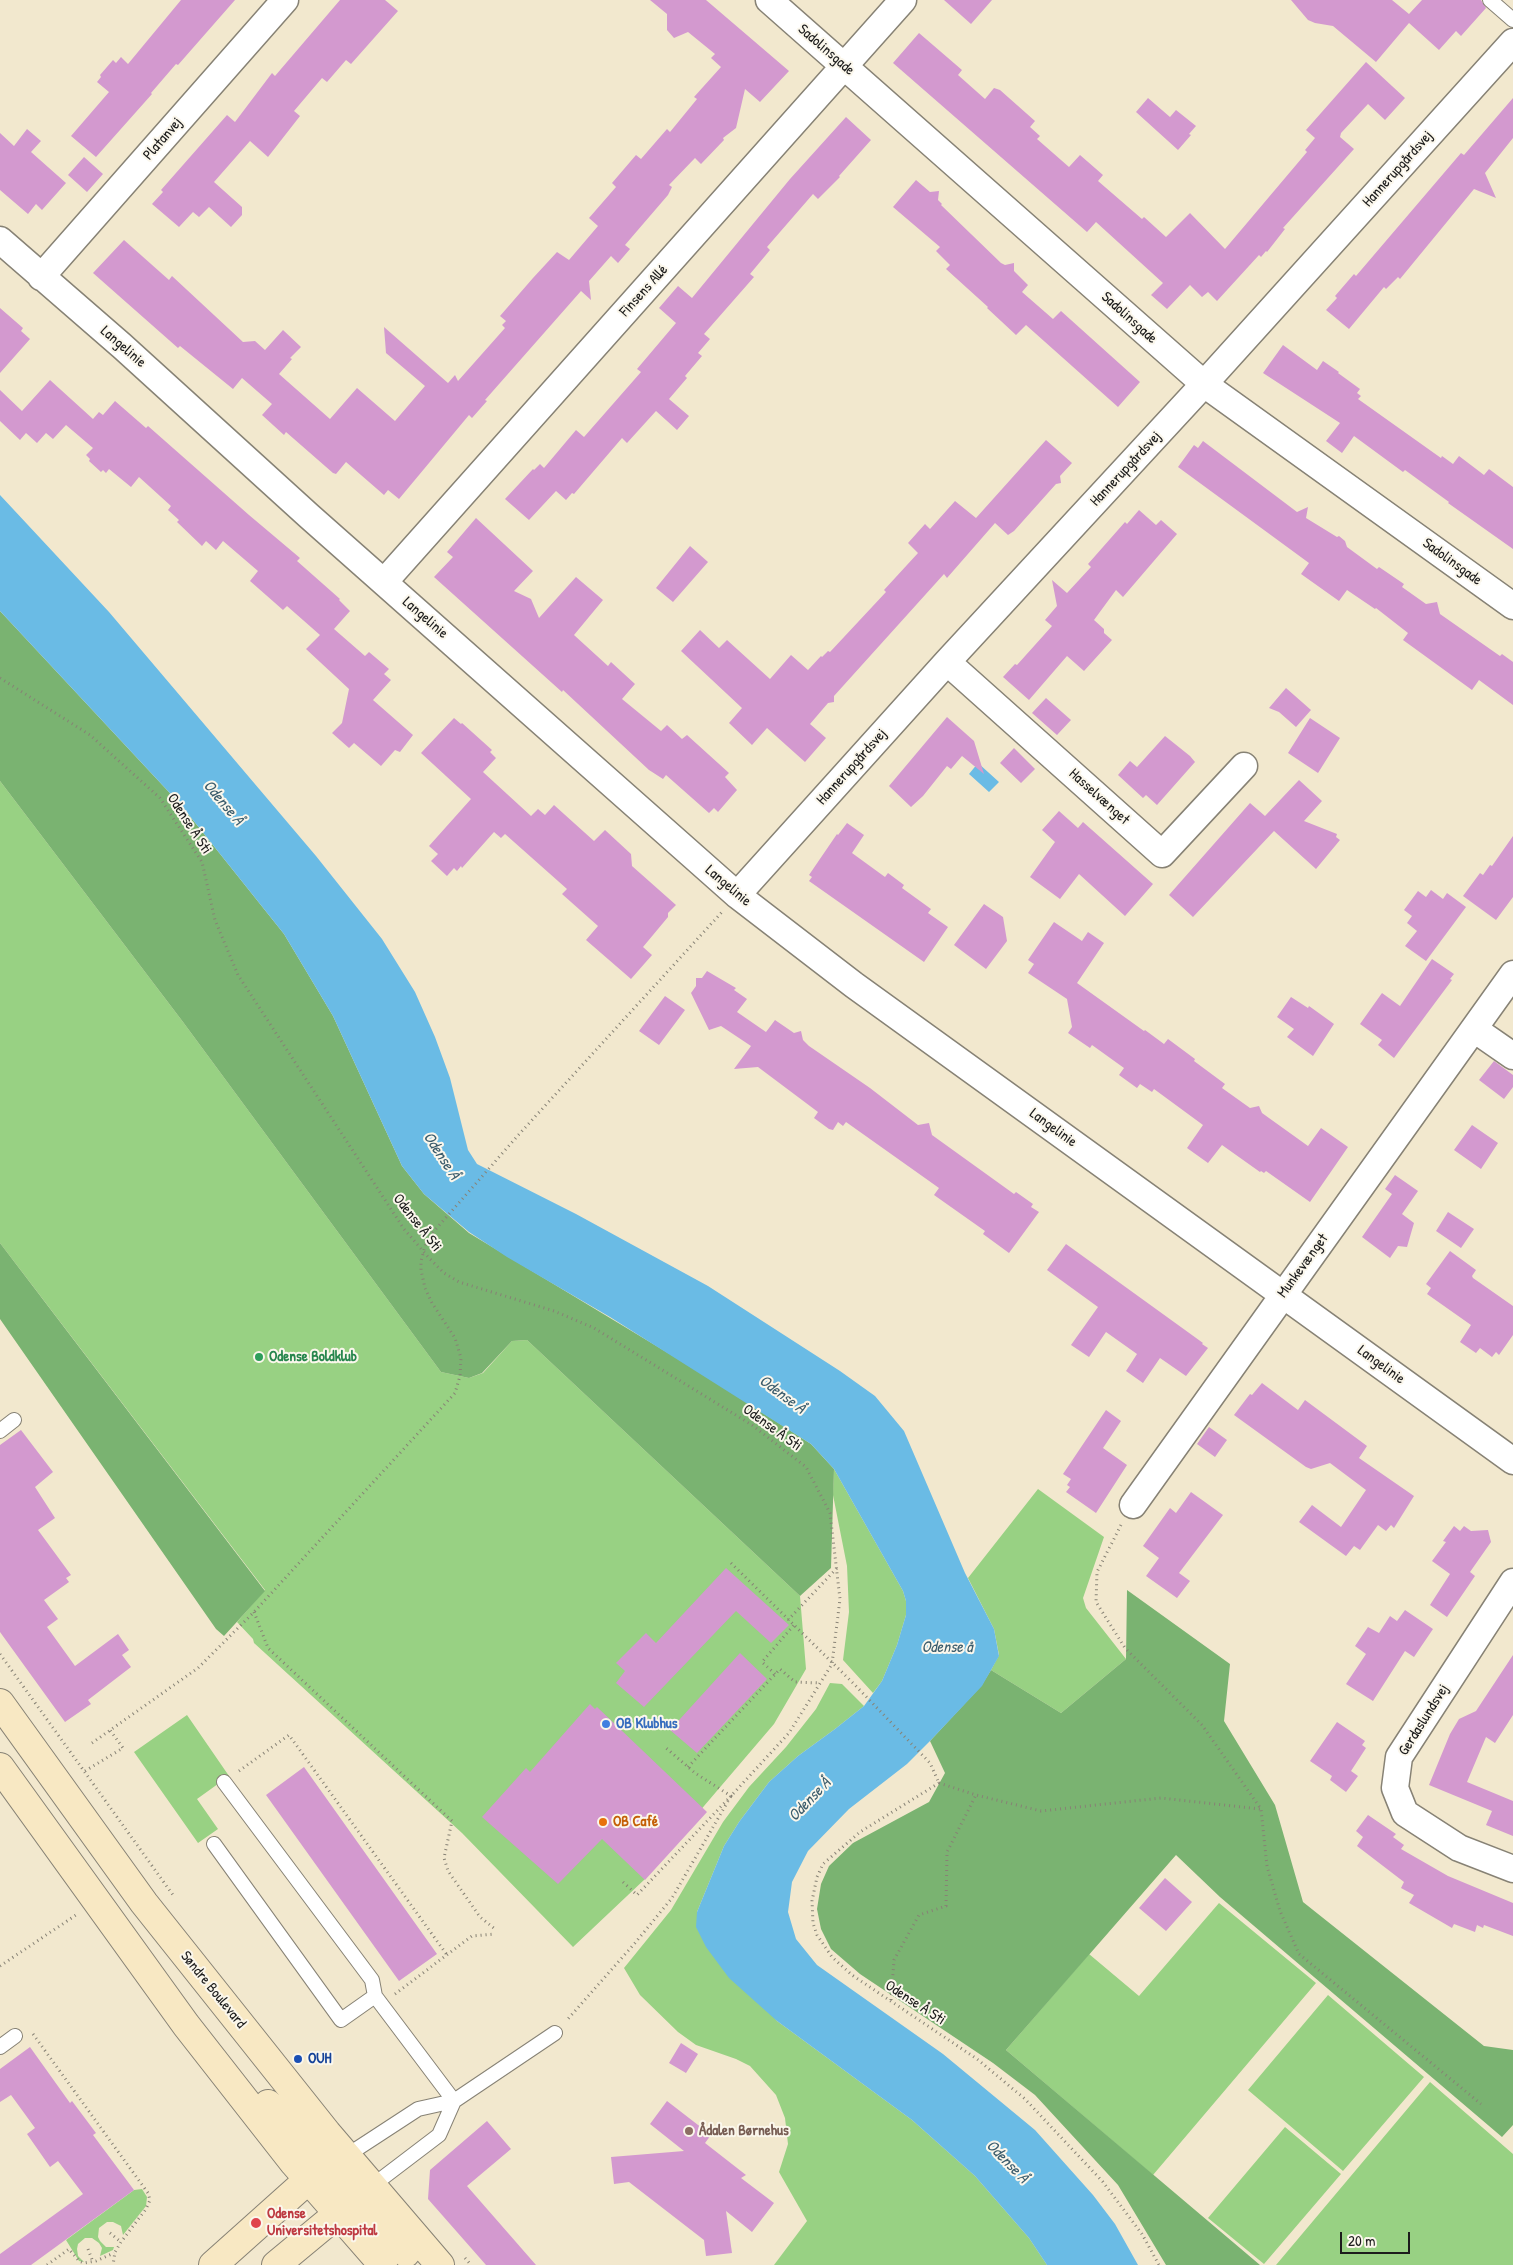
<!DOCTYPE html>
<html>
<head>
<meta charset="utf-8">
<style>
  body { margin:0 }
  #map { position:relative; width:1513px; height:2265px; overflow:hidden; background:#f2e8ce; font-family:"Patrick Hand",sans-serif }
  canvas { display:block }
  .scale { position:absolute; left:1340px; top:2232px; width:70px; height:22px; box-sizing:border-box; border:2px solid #1c1c1c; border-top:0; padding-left:6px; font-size:15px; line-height:18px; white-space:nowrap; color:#1c1c1c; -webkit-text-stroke:4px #fbf7ec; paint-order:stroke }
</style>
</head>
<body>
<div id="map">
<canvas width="1513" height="2265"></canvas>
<div class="scale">20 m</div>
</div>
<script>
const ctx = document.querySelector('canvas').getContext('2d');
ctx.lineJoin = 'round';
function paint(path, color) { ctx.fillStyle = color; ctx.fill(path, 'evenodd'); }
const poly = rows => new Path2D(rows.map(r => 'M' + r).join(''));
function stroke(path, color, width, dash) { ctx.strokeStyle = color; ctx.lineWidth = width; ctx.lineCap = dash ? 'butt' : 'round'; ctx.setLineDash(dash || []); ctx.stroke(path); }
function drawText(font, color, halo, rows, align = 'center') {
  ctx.font = font + ' "Patrick Hand",sans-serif'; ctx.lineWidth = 4; ctx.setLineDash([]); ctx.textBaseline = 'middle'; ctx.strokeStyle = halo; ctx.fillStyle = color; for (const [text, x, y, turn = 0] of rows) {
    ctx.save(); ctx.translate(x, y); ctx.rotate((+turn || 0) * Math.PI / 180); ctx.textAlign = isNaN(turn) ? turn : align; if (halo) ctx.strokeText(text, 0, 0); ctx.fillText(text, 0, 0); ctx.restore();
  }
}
const green = poly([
  [0,781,183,1022,441,1372,469,1378,483,1373,512,1341,527,1340,800,1596,806,1669,774,1724,646,1874,645,1879,573,1947,462,1833,254,1643,253,1639,237,1622,265,1590,0,1243],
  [834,1469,903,1591,906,1601,906,1615,897,1645,882,1681,873,1693,843,1660,849,1612,847,1566,833,1495],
  [1038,1489,1104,1537,1083,1598,1086,1608,1126,1659,1061,1713,991,1670,999,1655,994,1629,968,1578],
  [830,1683,842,1684,864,1706,835,1729,798,1756,769,1782,739,1822,724,1846,697,1912,777,2021,912,2120,975,2176,1029,2238,1047,2265,774,2265,807,2221,779,2172,788,2144,785,2118,776,2095,750,2066,736,2059,696,2045,678,2032,640,1995,624,1968,671,1910,723,1822,749,1787,786,1747,816,1709],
  [187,1715,229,1776,197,1799,218,1829,198,1843,134,1752],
  [1219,1903,1316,1983,1153,2175,1006,2050,1089,1954,1139,1996],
  [1328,1995,1424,2077,1343,2171,1248,2090],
  [1430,2082,1513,2154,1513,2265,1276,2265],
  [1285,2127,1341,2174,1264,2264,1208,2218],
  [142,2189,147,2197,146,2206,123,2235,121,2226,113,2222,107,2222,99,2228,98,2237,100,2241,106,2247,114,2247,113,2250,100,2256,102,2248,99,2243,92,2238,85,2238,78,2244,77,2249,78,2256,84,2262,79,2261,66,2240,134,2190]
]);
const forest = poly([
  [0,611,181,805,284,934,333,1016,402,1166,424,1194,469,1233,698,1371,811,1444,834,1469,831,1568,800,1596,527,1340,512,1341,482,1373,469,1378,441,1372,183,1022,0,781],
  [0,1243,265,1591,224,1636,216,1629,0,1319],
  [1127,1590,1230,1664,1224,1721,1275,1805,1303,1902,1484,2046,1513,2050,1513,2125,1502,2137,1220,1897,1176,1855,1006,2050,1260,2265,1166,2265,1118,2185,1035,2095,993,2063,860,1974,831,1949,821,1929,817,1909,821,1884,829,1866,853,1843,929,1802,945,1773,930,1741,981,1686,991,1670,1061,1713,1126,1659]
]);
const water = poly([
  [0,495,109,612,316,856,382,939,415,992,435,1037,450,1078,468,1150,477,1164,576,1214,708,1286,840,1371,875,1396,904,1431,965,1573,994,1629,999,1656,982,1686,930,1741,907,1764,849,1809,808,1851,792,1882,788,1912,796,1939,817,1965,943,2054,1035,2130,1093,2195,1115,2224,1138,2265,1047,2265,1029,2238,975,2176,912,2120,777,2021,729,1978,706,1947,696,1927,697,1912,724,1846,739,1822,769,1782,798,1756,835,1729,864,1706,882,1681,897,1645,906,1615,906,1601,903,1591,834,1469,811,1444,610,1317,507,1257,469,1232,424,1194,402,1166,333,1016,284,934,181,805,0,611],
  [978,763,999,782,989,792,969,774]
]);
const building = poly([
  [181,0,235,0,178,65,176,64,151,93,152,94,96,157,71,136,109,92,97,82,101,77,100,75,113,60,116,63,121,57,128,64],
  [340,0,385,0,398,11,351,64,346,60,327,82,322,78,294,111,300,116,268,157,250,141,214,182,242,207,242,215,231,227,209,207,199,217,193,212,179,227,152,204,163,192,161,190,227,115,235,122,272,73,275,76],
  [650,0,706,0,789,71,760,102,745,89,736,128,723,138,724,140,701,164,695,158,669,185,672,187,668,195,625,245,630,249,618,263,611,256,589,281,591,300,581,291,485,400,487,401,472,418,469,415,399,499,388,490,384,495,346,462,336,474,333,473,286,432,284,435,262,415,272,404,242,378,233,389,180,346,178,348,93,273,124,240,169,280,172,276,243,342,255,341,265,350,283,330,301,347,290,358,292,359,279,374,330,419,357,388,395,421,425,386,386,353,384,327,448,383,455,375,458,381,505,328,502,325,506,321,500,316,533,278,557,252,569,260,598,226,589,218,616,187,612,183,636,155,641,159,667,129,670,132,697,99,694,97,721,67,711,58,715,54,688,32,674,38,667,30,667,14],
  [944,0,992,0,971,24],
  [1291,0,1392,0,1409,14,1422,0,1481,0,1486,8,1461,36,1456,31,1439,50,1409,23,1376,62,1333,26,1315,23,1308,20],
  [919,33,962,70,958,75,985,99,994,88,1000,90,1035,121,1030,127,1040,136,1037,139,1069,167,1080,155,1103,175,1098,181,1142,219,1144,217,1166,237,1190,213,1225,249,1307,152,1305,150,1315,138,1306,130,1366,62,1405,98,1385,120,1368,104,1341,133,1340,137,1354,149,1283,228,1285,229,1267,252,1266,251,1261,257,1259,255,1217,301,1208,292,1202,297,1190,285,1167,309,1151,295,1163,283,1096,222,1087,232,893,63],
  [1148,98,1170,117,1176,110,1196,126,1189,134,1191,135,1178,150,1136,112],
  [1513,98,1513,138,1485,173,1496,198,1474,189,1400,279,1398,277,1386,289,1384,287,1349,329,1326,310,1337,298,1335,296,1354,274,1356,276,1461,153,1464,155],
  [846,117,871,140,839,176,840,177,818,199,813,194,767,247,770,250,750,274,754,277,704,334,710,339,698,353,702,356,685,376,687,378,669,399,689,416,677,430,656,411,627,443,622,438,574,494,572,493,566,500,556,491,529,520,505,499,533,469,534,470,540,464,544,468,576,430,584,437,641,372,637,369,676,323,659,308,678,286,692,298,790,179],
  [27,129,41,141,31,152,66,183,42,210,36,204,28,214,0,190,0,133,14,146],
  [84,157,103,174,87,192,68,175],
  [916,180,930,192,939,191,938,200,942,204,941,205,1001,263,1005,265,1014,263,1014,271,1028,285,1022,292,1053,319,1061,311,1140,382,1118,407,1026,325,1016,335,987,308,988,307,946,269,950,265,936,251,940,247,893,207],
  [0,308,23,328,21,331,30,339,0,373],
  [1283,345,1317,370,1323,361,1339,372,1338,373,1360,389,1357,393,1361,396,1358,399,1441,458,1442,456,1453,464,1459,456,1484,475,1489,469,1513,487,1513,549,1448,503,1449,502,1405,470,1403,472,1354,436,1342,453,1326,441,1340,423,1263,373],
  [50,380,93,419,99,412,103,415,115,401,146,428,148,426,249,515,300,558,297,561,340,599,339,600,350,611,334,629,365,656,369,652,389,669,384,674,391,680,373,700,413,735,400,752,395,750,381,766,354,743,349,748,332,733,342,723,349,689,306,649,320,635,287,606,283,610,250,581,258,571,223,541,216,550,206,541,202,546,177,522,179,520,168,510,171,506,139,477,131,487,109,469,106,473,103,470,101,472,89,461,90,459,86,455,93,448,66,425,53,439,46,433,37,443,26,433,20,440,0,421,0,390,22,411],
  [1046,440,1072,463,1060,476,1061,483,1056,484,1014,531,1008,535,995,523,947,578,944,574,834,696,834,702,828,703,810,724,826,738,805,762,767,728,752,745,729,723,742,708,681,651,700,630,719,648,727,640,770,679,791,655,808,670,821,656,822,657,828,651,830,652,886,592,884,590,918,553,908,543,925,524,930,529,955,501,976,518],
  [1203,441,1297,512,1308,507,1306,518,1337,537,1339,536,1345,541,1347,547,1377,569,1379,567,1404,584,1402,587,1426,604,1437,602,1440,614,1500,656,1502,654,1513,662,1513,705,1479,680,1472,690,1403,640,1408,633,1376,608,1375,609,1347,590,1339,601,1301,574,1309,563,1178,467,1194,445,1198,448],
  [1139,510,1156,525,1161,520,1177,534,1123,597,1116,590,1094,620,1104,629,1104,633,1112,640,1084,671,1067,656,1029,700,1003,677,1015,664,1017,665,1052,626,1045,620,1057,606,1052,580,1067,593,1091,567,1088,564,1125,522,1127,524],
  [476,518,533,571,514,591,531,599,539,618,576,577,603,600,574,635,608,666,611,662,635,684,622,699,661,731,667,725,682,739,687,735,729,773,725,777,737,790,718,812,714,808,709,813,666,775,663,779,649,770,563,690,562,692,434,577,453,557,447,552],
  [690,546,708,562,673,602,656,588],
  [1286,688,1311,710,1296,727,1279,712,1269,708],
  [1046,698,1071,720,1057,735,1032,713],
  [947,717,974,741,984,774,962,756,951,769,947,766,923,796,911,807,889,786],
  [454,718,461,724,462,723,492,750,490,752,496,758,483,772,531,816,538,809,545,815,554,805,594,841,605,830,631,854,632,866,676,905,668,913,668,917,643,947,652,955,631,979,586,940,598,926,562,894,567,889,505,834,501,838,494,832,462,868,461,866,457,871,454,868,447,876,431,861,438,854,429,846,471,799,421,753],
  [1310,718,1340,738,1318,773,1288,753],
  [1165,736,1190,756,1195,762,1157,805,1146,795,1143,798,1118,775,1130,761,1137,767],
  [1014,748,1035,769,1021,783,1000,763],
  [1299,780,1322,801,1304,821,1337,834,1336,837,1340,840,1316,869,1274,831,1193,917,1169,895,1250,803,1265,816],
  [1059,811,1078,828,1083,822,1153,884,1125,916,1079,874,1060,899,1030,877,1055,842,1042,830],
  [847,823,864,835,852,853,885,877,888,873,904,885,902,888,931,909,928,913,948,927,924,962,809,881,812,877,809,875,837,834,838,835],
  [1513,836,1513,897,1496,920,1463,896,1480,873,1483,875,1490,865,1492,866],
  [1431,890,1443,899,1447,893,1466,907,1426,961,1405,946,1417,931,1407,923,1412,916,1404,910,1418,891,1426,897],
  [984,904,1003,917,1007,941,986,969,954,945],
  [1054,922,1082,941,1088,932,1104,943,1077,983,1144,1031,1145,1030,1164,1044,1168,1039,1195,1059,1194,1061,1225,1084,1222,1088,1250,1108,1259,1106,1262,1113,1308,1146,1321,1128,1348,1147,1310,1202,1266,1171,1264,1173,1261,1171,1260,1172,1222,1145,1208,1163,1187,1148,1203,1125,1154,1089,1152,1092,1140,1084,1137,1088,1119,1075,1124,1068,1092,1045,1090,1048,1068,1033,1072,1027,1067,999,1028,973,1034,964,1028,960],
  [1432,959,1454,974,1450,979,1452,980,1394,1058,1378,1045,1382,1040,1360,1024,1382,993,1400,1006],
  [707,971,736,988,734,990,747,999,737,1012,766,1032,775,1020,794,1033,801,1031,803,1040,809,1046,870,1088,918,1125,929,1123,932,1135,1014,1194,1016,1192,1033,1204,1031,1207,1039,1212,1009,1253,983,1234,985,1231,934,1195,939,1188,846,1122,843,1126,838,1122,833,1130,829,1129,814,1118,818,1112,758,1067,734,1069,751,1046,721,1026,709,1030,691,993,696,986,696,978,702,978],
  [665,996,685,1010,659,1045,639,1031],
  [1291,997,1308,1008,1309,1006,1334,1024,1313,1056,1287,1037,1294,1029,1277,1017],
  [1494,1061,1513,1075,1513,1087,1504,1099,1479,1080],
  [1472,1125,1498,1143,1481,1169,1454,1150],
  [1395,1175,1418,1191,1402,1214,1414,1223,1407,1247,1398,1246,1390,1258,1362,1237,1392,1194,1385,1189],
  [1448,1212,1474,1229,1461,1248,1436,1231],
  [1066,1244,1203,1343,1202,1344,1208,1348,1186,1376,1160,1358,1143,1383,1126,1371,1137,1354,1106,1332,1089,1357,1071,1345,1098,1307,1047,1270],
  [1450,1251,1476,1270,1472,1276,1473,1278,1513,1306,1513,1335,1499,1355,1496,1352,1492,1357,1480,1348,1476,1353,1460,1342,1471,1325,1427,1294,1431,1288,1426,1284],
  [1262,1383,1298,1410,1305,1400,1367,1446,1359,1458,1414,1496,1394,1528,1391,1525,1386,1531,1378,1525,1360,1550,1354,1546,1346,1556,1299,1522,1312,1505,1341,1527,1366,1490,1330,1463,1311,1469,1306,1467,1234,1415,1250,1394,1252,1395],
  [1106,1410,1121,1421,1103,1448,1127,1465,1096,1513,1066,1492,1070,1487,1067,1485,1071,1479,1063,1474],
  [1209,1427,1227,1440,1215,1457,1197,1444],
  [21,1430,53,1472,35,1487,55,1518,38,1530,71,1575,66,1578,69,1582,44,1600,58,1619,47,1627,75,1666,118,1634,129,1650,122,1655,131,1667,88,1700,91,1704,65,1722,0,1632,0,1445],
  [1191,1492,1223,1515,1179,1573,1190,1581,1177,1598,1146,1576,1159,1558,1143,1546,1170,1508,1176,1513],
  [1454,1526,1460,1531,1464,1526,1471,1531,1488,1530,1491,1542,1470,1572,1475,1576,1447,1617,1430,1605,1450,1574,1432,1561,1446,1542,1443,1541],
  [726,1568,789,1625,771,1643,736,1611,644,1707,616,1683,625,1671,616,1663,646,1633,656,1643],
  [1405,1610,1433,1629,1414,1657,1405,1651,1373,1701,1346,1684,1366,1654,1355,1646,1368,1627,1379,1633,1390,1616,1397,1621],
  [740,1653,767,1679,697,1753,670,1730],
  [1513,1655,1513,1715,1495,1743,1486,1737,1467,1782,1513,1801,1513,1836,1486,1825,1492,1811,1429,1785,1450,1734,1459,1719,1476,1711],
  [590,1704,595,1709,597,1707,707,1812,645,1880,602,1839,558,1884,482,1817,526,1768,530,1772],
  [1337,1722,1365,1741,1362,1745,1366,1748,1351,1771,1358,1776,1346,1792,1330,1780,1332,1776,1310,1761],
  [304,1767,437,1954,399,1981,266,1795],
  [1368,1815,1396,1834,1393,1837,1404,1845,1401,1849,1448,1876,1513,1903,1513,1936,1484,1925,1483,1928,1477,1925,1475,1932,1454,1924,1452,1928,1409,1903,1414,1895,1401,1888,1404,1882,1357,1846,1363,1837,1356,1831],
  [1165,1878,1192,1902,1166,1931,1139,1908],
  [681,2043,698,2054,686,2073,669,2063],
  [30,2047,70,2103,72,2101,96,2133,93,2135,134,2190,31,2265,0,2265,0,2254,83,2194,58,2161,50,2167,27,2134,35,2128,11,2095,0,2102,0,2069],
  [667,2101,711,2135,705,2143,746,2175,741,2178,774,2203,752,2232,726,2211,732,2253,706,2256,704,2240,629,2182,614,2184,611,2157,684,2151,650,2124],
  [487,2121,511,2149,467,2186,536,2265,486,2265,428,2199,430,2170]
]);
const path = poly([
  [0,678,90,735,160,798,202,862,215,920,238,975,404,1229,429,1258,444,1273,459,1282,554,1311,594,1328,752,1425,806,1467,830,1513,840,1599,832,1664,789,1733,731,1796,672,1898,635,1943,567,2020],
  [1121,1525,1097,1572,1096,1602,1125,1648,1202,1725,1261,1809,1267,1866,1280,1911,1299,1954,1481,2104],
  [731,1563,853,1683,930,1763,939,1783],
  [254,1612,268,1648,452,1821,444,1858,448,1871,480,1917,495,1929],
  [788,1620,837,1568],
  [0,1654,173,1895],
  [775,1674,762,1662,794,1625],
  [92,1743,198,1668,254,1612,455,1393,460,1376,461,1358,455,1338,432,1303,425,1288,421,1270,421,1261,427,1239,522,1131,722,912],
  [688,1767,780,1669,795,1682,820,1683],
  [85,1771,123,1748,110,1730],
  [239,1771,289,1735,447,1955],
  [939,1783,860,1832,823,1864,817,1877,812,1901,813,1923,817,1935,832,1957,852,1975,977,2059,1025,2099,1103,2182,1142,2234,1159,2265],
  [939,1783,976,1795,1041,1811,1161,1798,1260,1809],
  [623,1882,637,1895,731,1796,695,1773,665,1747],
  [0,1966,76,1915],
  [395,1994,472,1936,495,1934],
  [891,2000,894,1960,919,1915,946,1906,947,1852,976,1795],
  [33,2034,148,2193,150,2200,146,2209,121,2242,115,2252,113,2265],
  [110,2233,121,2242],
  [88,2249,93,2262],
  [465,2258,471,2265],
  [47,2265,69,2249,79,2261,84,2263,96,2261,114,2253]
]);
const lane = poly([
  [1490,0,1513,20],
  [0,1431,14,1420],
  [224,1782,372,1980,375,1996,454,2101],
  [214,1844,341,2020,375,1996],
  [0,2047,15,2036],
  [346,2156,418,2109,454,2101,555,2033],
  [372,2186,439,2135,454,2101]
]);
const street = poly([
  [769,0,1204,384,1513,606],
  [0,240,122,346,309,516,737,895,854,985,1513,1461],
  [41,277,285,0],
  [384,582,903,0],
  [947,662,1162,854,1244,766],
  [737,895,947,662,1204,384,1513,42],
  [1474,1029,1513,1056],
  [1133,1505,1513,974],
  [1513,1582,1399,1757,1395,1788,1405,1813,1459,1848,1513,1869]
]);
const secondary = poly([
  [0,1703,144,1903,327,2133,440,2265],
  [0,1767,186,2025,294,2163,383,2265],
  [268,2104,327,2168,368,2185],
  [328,2188,357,2198,406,2253],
  [213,2265,308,2180,324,2170],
  [276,2265,352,2202]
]);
const markers = [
  [259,1357,5,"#2e9e5b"],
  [606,1724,5,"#3f7fe0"],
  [603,1822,5,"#e8710a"],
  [298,2059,5,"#1a4fb4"],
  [689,2131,5,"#8d6e63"],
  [256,2223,6,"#e0444e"]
];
const streetNames = [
  ["Sadolinsgade",826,50,41],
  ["Platanvej",163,139,-49],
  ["Hannerupgårdsvej",1398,169,-48],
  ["Finsens Allé",644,291,-48],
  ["Sadolinsgade",1129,318,42],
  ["Langelinie",123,347,41],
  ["Hannerupgårdsvej",1126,469,-47],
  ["Sadolinsgade",1452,562,36],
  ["Langelinie",425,618,41],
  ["Hannerupgårdsvej",852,767,-48],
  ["Hasselvænget",1099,797,42],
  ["Odense Å Sti",189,824,57],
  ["Langelinie",728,886,40],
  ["Langelinie",1053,1128,36],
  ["Odense Å Sti",417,1223,52],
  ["Munkevænget",1303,1266,-54],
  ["Langelinie",1381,1365,36],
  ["Odense Å Sti",772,1428,36],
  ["Gerdaslundsvej",1424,1720,-58],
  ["Søndre Boulevard",213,1990,51],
  ["Odense Å Sti",915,2003,33]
];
const leisureNames = [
  ["Odense Boldklub",269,1357]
];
const shopNames = [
  ["OB Klubhus",616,1724]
];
const foodNames = [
  ["OB Café",613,1822]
];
const transitNames = [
  ["OUH",308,2059]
];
const educationNames = [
  ["Ådalen Børnehus",699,2131]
];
const healthNames = [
  ["Odense",267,2214],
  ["Universitetshospital",267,2231]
];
const waterNames = [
  ["Odense Å",223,803,50],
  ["Odense Å",441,1156,57],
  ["Odense Å",782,1395,37],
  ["Odense å",947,1648],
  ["Odense Å",810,1800,-46],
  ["Odense Å",1007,2162,46]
];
paint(green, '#98d183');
paint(forest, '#7ab371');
paint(water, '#6abbe5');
paint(building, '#d399cf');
stroke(lane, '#878275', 16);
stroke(street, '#878275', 29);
stroke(secondary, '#878275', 30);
stroke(path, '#878275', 3, [1, 4]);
stroke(lane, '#fff', 14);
stroke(street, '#fff', 26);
stroke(secondary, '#f8e8c3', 28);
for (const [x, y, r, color] of markers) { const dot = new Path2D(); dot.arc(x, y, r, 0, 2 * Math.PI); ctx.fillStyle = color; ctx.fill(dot); stroke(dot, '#fbf7ec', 2); }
drawText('15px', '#1c1c1c', '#fbf7ec', streetNames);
drawText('bold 15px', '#27864d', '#fbf7ec', leisureNames, 'left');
drawText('bold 15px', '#366cbe', '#fbf7ec', shopNames, 'left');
drawText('bold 15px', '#c56008', '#fbf7ec', foodNames, 'left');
drawText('bold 15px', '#164399', '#fbf7ec', transitNames, 'left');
drawText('bold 15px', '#785e54', '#fbf7ec', educationNames, 'left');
drawText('bold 15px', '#be3a42', '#fbf7ec', healthNames, 'left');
drawText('italic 16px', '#3b5c6c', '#fbf7ec', waterNames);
</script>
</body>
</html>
